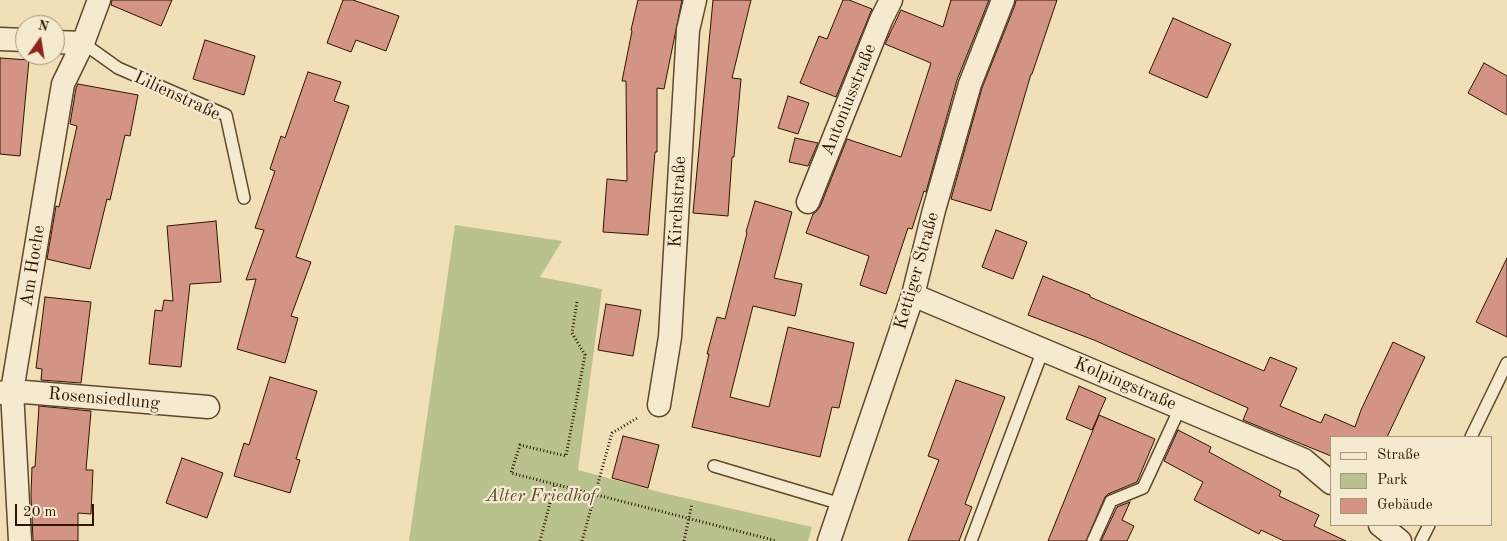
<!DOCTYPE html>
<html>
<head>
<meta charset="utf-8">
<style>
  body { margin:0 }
  #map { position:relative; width:1507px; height:541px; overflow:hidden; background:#f0dfb7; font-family:"Old Standard TT",serif }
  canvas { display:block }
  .legend { position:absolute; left:1330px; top:436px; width:162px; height:90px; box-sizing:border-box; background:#f5ead0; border:1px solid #a6957d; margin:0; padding:6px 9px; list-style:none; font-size:15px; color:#2f1500 }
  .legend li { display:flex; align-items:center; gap:10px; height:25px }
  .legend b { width:25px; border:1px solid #a6957d }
  .north { position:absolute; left:15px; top:15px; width:50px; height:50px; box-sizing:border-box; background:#f5ead0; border:1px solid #a6957d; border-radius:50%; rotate:13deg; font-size:14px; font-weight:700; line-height:20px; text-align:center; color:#2f1500 }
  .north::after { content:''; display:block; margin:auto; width:18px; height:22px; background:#8f2418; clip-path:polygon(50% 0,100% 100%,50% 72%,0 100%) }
  .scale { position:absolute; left:15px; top:504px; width:79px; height:22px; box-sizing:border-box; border:2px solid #2f1500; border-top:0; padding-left:6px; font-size:15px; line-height:18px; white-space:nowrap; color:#2f1500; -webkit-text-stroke:4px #f5ead0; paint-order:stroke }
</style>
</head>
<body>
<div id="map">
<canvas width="1507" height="541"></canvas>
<ul class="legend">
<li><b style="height:6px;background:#f5ead0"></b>Straße</li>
<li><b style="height:14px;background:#b9c28f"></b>Park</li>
<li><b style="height:14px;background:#d39485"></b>Gebäude</li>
</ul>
<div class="north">N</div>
<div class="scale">20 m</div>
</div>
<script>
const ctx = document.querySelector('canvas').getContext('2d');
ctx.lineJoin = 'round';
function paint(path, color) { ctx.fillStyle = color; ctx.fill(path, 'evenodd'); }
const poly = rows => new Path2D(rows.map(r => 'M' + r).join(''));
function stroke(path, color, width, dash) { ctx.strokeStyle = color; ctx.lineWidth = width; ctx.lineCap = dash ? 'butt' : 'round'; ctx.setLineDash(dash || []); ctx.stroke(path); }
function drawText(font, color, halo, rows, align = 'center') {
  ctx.font = font + ' "Old Standard TT",serif'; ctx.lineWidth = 4.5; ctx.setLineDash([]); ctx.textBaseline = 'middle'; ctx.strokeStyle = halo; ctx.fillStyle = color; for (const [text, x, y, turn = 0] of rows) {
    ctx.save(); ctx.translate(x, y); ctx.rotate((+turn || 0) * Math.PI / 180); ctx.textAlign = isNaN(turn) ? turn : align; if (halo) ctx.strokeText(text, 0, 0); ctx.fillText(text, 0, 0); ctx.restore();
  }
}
const green = poly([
  [455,225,562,241,540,277,602,289,578,470,663,493,812,527,808,541,409,541]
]);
const building = poly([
  [112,0,172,0,161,26,111,5,112,0],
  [343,0,353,0,399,16,386,51,356,40,351,52,327,43,343,0],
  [638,0,682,0,664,89,657,88,657,152,655,152,648,235,603,232,607,179,627,181,626,81,622,81,632,31,631,30,638,0],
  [713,0,751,0,732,78,741,79,734,157,732,157,728,216,693,213,713,0],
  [843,0,849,0,872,9,836,97,800,83,819,36,827,39,843,0],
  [951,0,989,0,957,80,926,192,924,191,912,229,908,228,886,294,860,285,869,256,806,233,813,214,816,212,820,207,847,139,901,157,931,63,885,44,901,10,943,27,951,0],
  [1016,0,1057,0,1032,74,1031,74,991,211,951,199,982,88,1015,5,1016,0],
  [1173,18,1231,44,1207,98,1149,73,1173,18],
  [205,40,255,56,244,95,193,79,205,40],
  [0,58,29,60,20,156,0,154,0,58],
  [1484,63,1507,76,1507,115,1468,93,1484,63],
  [308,72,341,82,334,101,349,106,296,257,311,262,291,316,298,318,285,363,237,349,256,279,246,280,264,230,255,228,275,171,270,169,281,136,285,138,308,72],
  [78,84,138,95,130,136,125,135,110,200,107,199,90,269,47,259,56,206,59,207,77,126,70,124,76,88,78,84],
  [788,96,809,103,798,134,778,128,788,96],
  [795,138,818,143,808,166,789,162,795,138],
  [755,201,792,212,774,278,802,284,795,316,753,306,730,397,769,407,788,327,854,343,839,408,832,407,820,457,692,427,709,354,707,354,717,317,725,319,747,233,746,232,755,201],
  [216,221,221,282,190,284,181,367,149,364,155,310,162,311,164,300,173,301,167,226,216,221],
  [996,230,1027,242,1013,279,982,267,996,230],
  [1507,258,1507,337,1476,322,1507,258],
  [1043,276,1090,295,1090,297,1264,371,1270,357,1297,368,1280,406,1321,423,1325,414,1355,427,1361,410,1393,342,1425,357,1387,437,1331,437,1331,456,1243,420,1248,408,1094,340,1028,315,1043,276],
  [45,297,91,302,81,383,41,380,42,369,36,368,45,297],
  [606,304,641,310,633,356,598,350,606,304],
  [270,377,317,391,296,459,300,460,290,493,234,476,244,443,249,445,270,377],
  [956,380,1005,397,965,504,972,507,959,541,908,541,939,460,928,456,956,380],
  [1079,386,1106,398,1092,430,1066,419,1079,386],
  [39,406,91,411,86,470,93,470,91,514,78,513,78,541,33,541,31,495,32,467,35,467,39,406],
  [1099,415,1155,439,1137,482,1108,494,1105,497,1086,541,1048,541,1099,415],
  [1178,430,1211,447,1209,452,1281,491,1279,496,1319,515,1314,526,1346,541,1284,541,1261,530,1259,534,1194,500,1203,482,1164,461,1178,430],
  [623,436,659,445,648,488,612,478,623,436],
  [182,458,223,473,207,518,166,503,182,458],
  [1130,502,1122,520,1134,526,1127,541,1101,541,1117,507,1130,502]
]);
const path = poly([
  [577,302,572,333,585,355,566,456,520,445,511,473,777,541],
  [540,541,555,484],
  [582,541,612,433,639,417],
  [684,541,692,504]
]);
const service = poly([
  [83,43,118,68,226,115,244,198],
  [1471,437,1507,363],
  [714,466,841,504],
  [971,541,1043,350],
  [1093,541,1111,501,1143,488,1180,408],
  [1421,541,1429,525]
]);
const minor = poly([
  [0,39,25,40],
  [55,42,83,43],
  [808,202,881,20,891,0],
  [913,295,1304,460,1331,483],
  [0,393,12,391,208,407],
  [659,405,670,337,688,30,695,0],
  [1380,525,1400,541],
  [20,541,12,391,63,84,83,43,99,0],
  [829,541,913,295,934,210,970,84,1003,0]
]);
const streetNames = [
  ["Lilienstraße",177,96,25],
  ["Antoniusstraße",849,100,-68],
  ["Kirchstraße",678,202,-87],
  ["Am Hoche",33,266,-81],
  ["Kettiger Straße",917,271,-74],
  ["Kolpingstraße",1125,384,23],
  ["Rosensiedlung",104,399,5]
];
const parkNames = [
  ["Alter Friedhof",541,496]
];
paint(green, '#b9c28f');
paint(building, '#d39485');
stroke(building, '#2f1500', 1);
stroke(service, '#5f482e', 14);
stroke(minor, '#5f482e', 25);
stroke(path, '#2f1500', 3, [1, 2.5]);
stroke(service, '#f5ead0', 11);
stroke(minor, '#f5ead0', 22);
drawText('18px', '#2f1500', '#f5ead0', streetNames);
drawText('italic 18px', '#58492b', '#f5ead0', parkNames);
</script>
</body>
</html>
